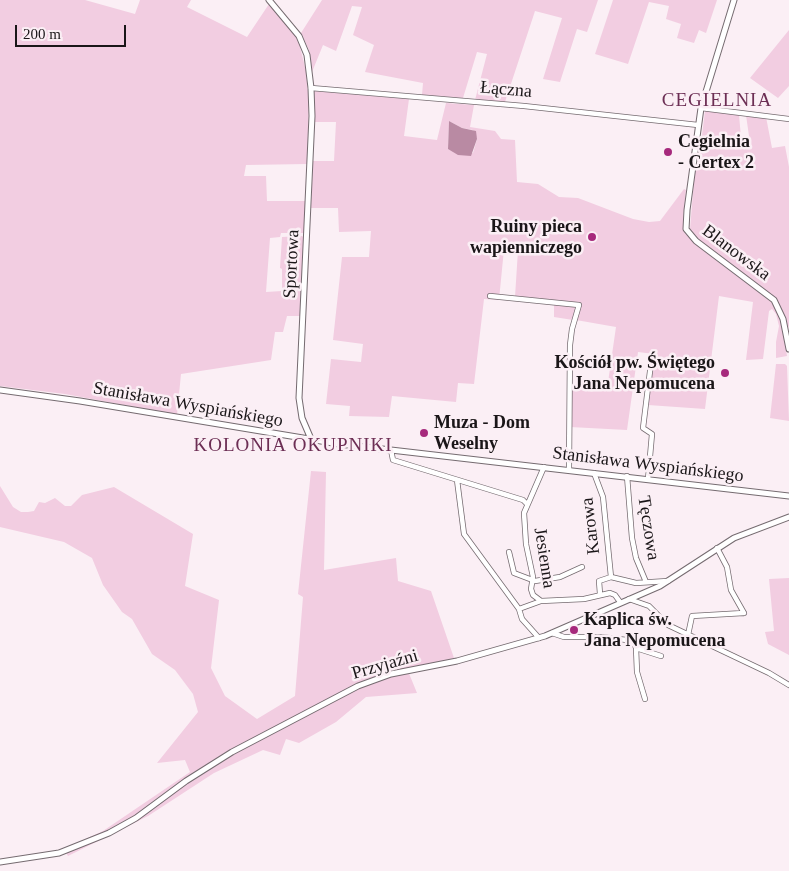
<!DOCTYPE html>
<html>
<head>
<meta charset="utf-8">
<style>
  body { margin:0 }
  #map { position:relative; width:789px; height:871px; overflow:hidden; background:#fbeff5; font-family:"Times New Roman",serif }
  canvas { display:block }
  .scale { position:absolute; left:15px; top:25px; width:111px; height:22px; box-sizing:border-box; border:2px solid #1a1618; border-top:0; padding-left:6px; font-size:15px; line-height:18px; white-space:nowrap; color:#1a1618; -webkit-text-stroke:4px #fbeff5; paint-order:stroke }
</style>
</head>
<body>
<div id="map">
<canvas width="789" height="871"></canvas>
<div class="scale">200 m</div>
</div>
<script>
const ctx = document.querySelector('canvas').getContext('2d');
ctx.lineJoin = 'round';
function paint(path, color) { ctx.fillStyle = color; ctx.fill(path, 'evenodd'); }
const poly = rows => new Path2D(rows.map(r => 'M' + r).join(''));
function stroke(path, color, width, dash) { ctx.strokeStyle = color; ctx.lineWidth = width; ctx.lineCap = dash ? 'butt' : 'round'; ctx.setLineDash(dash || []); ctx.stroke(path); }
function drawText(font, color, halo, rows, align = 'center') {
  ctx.font = font + ' "Times New Roman",serif'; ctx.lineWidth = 5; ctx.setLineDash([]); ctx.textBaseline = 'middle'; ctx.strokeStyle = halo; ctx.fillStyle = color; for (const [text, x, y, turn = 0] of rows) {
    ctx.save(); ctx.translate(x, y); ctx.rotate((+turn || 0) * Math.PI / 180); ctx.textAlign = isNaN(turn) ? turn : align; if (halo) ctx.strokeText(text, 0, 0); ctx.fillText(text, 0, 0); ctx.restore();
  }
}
const green = poly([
  [0,0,85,0,135,14,140,0,191,0,187,7,247,37,269,4,298,39,306,71,309,103,307,164,246,165,244,176,266,176,267,201,306,201,305,233,281,233,280,237,270,238,266,292,282,291,282,269,280,268,282,237,302,236,304,238,301,316,287,316,283,332,275,332,271,360,181,374,177,415,65,394,0,386],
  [322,0,598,0,587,32,577,29,560,82,543,79,562,18,535,11,505,102,475,100,487,54,477,52,463,98,422,95,423,83,365,72,374,45,353,35,362,7,352,6,336,51,323,45,312,72,309,50,301,33],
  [613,0,717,0,706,33,699,30,694,43,677,38,681,24,666,19,669,6,649,2,628,64,595,54],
  [789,30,789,86,778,98,750,78],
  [314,91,409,99,404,136,437,140,446,103,474,105,470,127,495,131,501,139,515,140,517,182,538,184,559,197,578,198,633,219,649,222,660,221,684,189,686,190,683,218,685,233,700,248,772,302,782,322,787,356,776,358,776,342,779,326,776,314,772,309,769,311,763,359,746,360,753,302,719,296,705,409,648,405,654,354,638,352,627,430,570,427,571,385,607,389,616,327,576,320,582,303,515,297,518,250,504,249,499,300,484,299,474,384,458,383,456,402,392,396,389,417,349,416,350,406,326,404,331,359,361,362,363,344,333,340,342,257,369,257,371,231,339,232,338,208,311,208,313,161,334,161,336,122,315,122],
  [449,121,462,128,473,130,477,139,473,153,448,149],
  [705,111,739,115,741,137,749,136,746,115,766,117,772,148,785,146,789,167,789,328,774,297,699,240,690,229,695,168,698,168],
  [554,305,574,306,576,309,573,320,554,317],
  [776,364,785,364,787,366,789,421,770,418],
  [311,471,326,472,324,570,396,558,398,581,431,591,454,658,408,671,417,693,366,697,336,722,299,743,286,739,280,755,263,750,214,773,148,816,68,856,64,849,103,831,190,772,185,760,157,763,198,712,193,694,175,670,152,654,132,619,122,612,103,585,92,558,64,542,0,527,0,486,13,507,21,512,28,512,34,511,39,502,45,503,55,498,65,506,71,506,82,495,114,487,193,534,185,586,219,600,211,668,225,696,257,719,295,696,303,597,298,594],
  [789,578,789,655,768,644,765,632,774,631,769,579]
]);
const water = poly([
  [449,121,462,128,476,131,477,139,471,156,458,155,448,149]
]);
const minor = poly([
  [311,88,524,106,698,125],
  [701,108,789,119],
  [490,296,579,305,572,329,570,345,569,470],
  [391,450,393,460,523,500,527,504],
  [544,467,524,513,526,544,533,577,531,589,533,595,541,601,584,599,610,593,615,595,620,602],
  [594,473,603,497,611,577],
  [627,476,632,538,636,558,646,582],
  [648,479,652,434,643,428,652,355],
  [457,480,464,534,519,609,522,619,539,638],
  [717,548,727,567,731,590,744,613],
  [509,552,514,573,535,581,560,577,582,567],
  [600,594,599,581,611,577,636,583,668,581],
  [629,599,649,606,668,625,769,673,789,685],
  [519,609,541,601],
  [552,633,564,637,601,637,627,640,634,643,636,648,661,656],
  [688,635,692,616,744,613],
  [636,648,637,672,645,699]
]);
const tertiary = poly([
  [269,0,299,36,307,55,311,88,312,116,299,398,302,418,311,439],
  [734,0,701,108,687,210,686,229,696,241,774,300,783,319,789,349],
  [0,390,80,401,339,444,789,496],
  [0,862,59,853,109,833,136,818,186,781,232,752,358,686,391,674,457,661,545,636,660,586,734,538,789,517]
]);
const markers = [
  [668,152,5,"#a6297c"],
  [592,237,5,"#a6297c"],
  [725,373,5,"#a6297c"],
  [424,433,5,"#a6297c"],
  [574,630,5,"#a6297c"]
];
const streetNames = [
  ["Łączna",506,90,5],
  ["Blanowska",736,253,37],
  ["Sportowa",292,264,-87],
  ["Stanisława Wyspiańskiego",188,405,10],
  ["Stanisława Wyspiańskiego",648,465,7],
  ["Karowa",591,526,-97],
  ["Tęczowa",648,528,81],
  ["Jesienna",544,558,81],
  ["Przyjaźni",385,665,-16]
];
const poiNames = [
  ["Cegielnia",678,142],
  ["- Certex 2",678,163],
  ["Ruiny pieca",582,227,"right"],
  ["wapienniczego",582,248,"right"],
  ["Kościół pw. Świętego",715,363,"right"],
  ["Jana Nepomucena",715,384,"right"],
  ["Muza - Dom",434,423],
  ["Weselny",434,444],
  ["Kaplica św.",584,620],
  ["Jana Nepomucena",584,641]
];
const neighbourhoodNames = [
  ["CEGIELNIA",717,101],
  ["KOLONIA OKUPNIKI",293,446]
];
paint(green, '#f2cde1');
paint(water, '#b98aa3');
stroke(minor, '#756b70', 6);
stroke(tertiary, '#756b70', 7);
stroke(minor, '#fff', 4.5);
stroke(tertiary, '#fff', 5);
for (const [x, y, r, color] of markers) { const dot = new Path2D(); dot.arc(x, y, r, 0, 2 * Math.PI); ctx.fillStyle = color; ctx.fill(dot); stroke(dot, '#fbeff5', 2); }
drawText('18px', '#1a1618', '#fbeff5', streetNames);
drawText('bold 18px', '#1a1618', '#fbeff5', poiNames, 'left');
ctx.letterSpacing = '1px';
drawText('19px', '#6c2e54', '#fbeff5', neighbourhoodNames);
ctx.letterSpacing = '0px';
</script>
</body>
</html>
